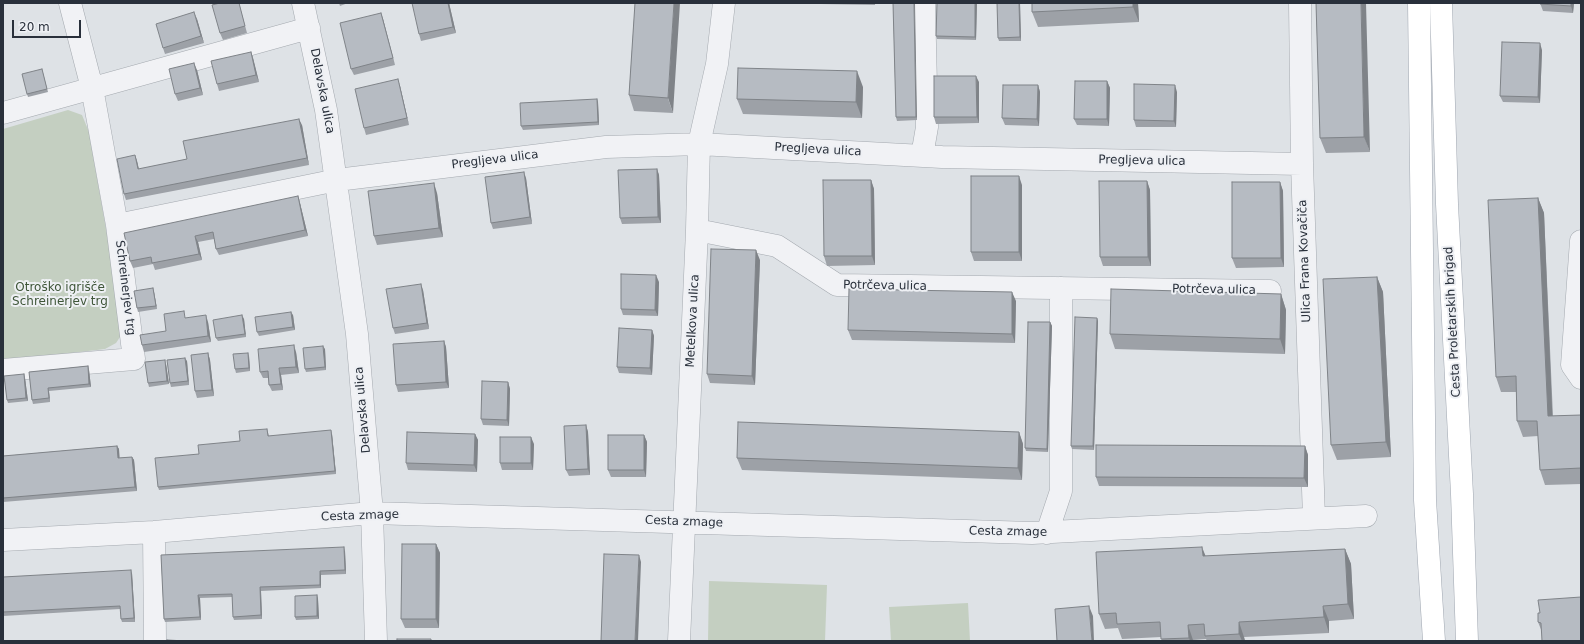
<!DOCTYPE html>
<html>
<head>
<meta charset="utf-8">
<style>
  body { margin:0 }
  #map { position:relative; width:1584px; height:644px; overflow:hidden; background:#dee2e6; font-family:"DejaVu Sans",sans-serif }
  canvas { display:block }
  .frame { position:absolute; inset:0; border:4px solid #29303b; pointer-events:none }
  .scale { position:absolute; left:12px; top:20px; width:69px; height:18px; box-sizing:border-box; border:2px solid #29303b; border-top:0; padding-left:5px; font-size:12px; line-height:14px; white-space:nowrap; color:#29303b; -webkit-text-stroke:3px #eef0f4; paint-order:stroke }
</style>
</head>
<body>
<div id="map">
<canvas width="1584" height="644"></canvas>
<div class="frame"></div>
<div class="scale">20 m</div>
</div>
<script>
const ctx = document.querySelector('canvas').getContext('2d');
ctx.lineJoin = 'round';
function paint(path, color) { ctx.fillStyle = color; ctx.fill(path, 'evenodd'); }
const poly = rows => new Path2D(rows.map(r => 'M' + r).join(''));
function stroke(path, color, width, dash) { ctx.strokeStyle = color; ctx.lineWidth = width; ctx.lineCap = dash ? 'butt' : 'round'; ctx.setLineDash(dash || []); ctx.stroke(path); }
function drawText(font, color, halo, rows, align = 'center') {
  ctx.font = font + ' "DejaVu Sans",sans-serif'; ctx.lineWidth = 4; ctx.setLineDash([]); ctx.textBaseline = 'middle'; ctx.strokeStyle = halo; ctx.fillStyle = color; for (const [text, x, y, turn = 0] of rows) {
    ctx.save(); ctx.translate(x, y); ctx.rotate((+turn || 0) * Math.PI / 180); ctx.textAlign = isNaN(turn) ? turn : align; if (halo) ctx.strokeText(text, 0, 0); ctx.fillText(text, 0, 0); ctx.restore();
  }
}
const green = poly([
  [68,110,82,115,89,132,123,326,122,334,116,343,105,349,3,361,3,129],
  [709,581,827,585,825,641,708,641],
  [968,603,970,641,891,641,889,607]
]);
const minor = poly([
  [303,3,326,110,357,334,372,513,376,641],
  [1300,3,1302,164,1314,518],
  [3,113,309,28],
  [922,156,927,127,924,3],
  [117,225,337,180,606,147,699,144,942,157,1302,164],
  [697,230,777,246,837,285,1270,291],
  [1581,241,1572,365,1581,378],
  [3,370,134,359,117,225,92,88,70,3],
  [154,532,155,641],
  [1047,533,1061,491,1061,288],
  [3,540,154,532,372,513,1032,533,1366,516],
  [679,641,697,230,699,144,717,64,724,3]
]);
const major = poly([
  [1419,3,1425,500,1434,641],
  [1441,3,1447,204,1462,494,1467,641]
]);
const wall = poly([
  [220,3,239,3,247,33,223,40,220,33],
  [339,3,348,3,340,6],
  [449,3,456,33,421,41,419,34],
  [635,3,673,113,634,111,629,95],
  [766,3,875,3,875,5],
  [893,3,917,120,897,121,896,117],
  [937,3,977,3,976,40,937,39,936,36],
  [997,3,1020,3,1021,41,999,41,998,38],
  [1032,3,1138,3,1139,22,1038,27,1032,12],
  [1316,3,1370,152,1326,153,1320,138],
  [1540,3,1574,3,1573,13,1543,11],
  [381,13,383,19,395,65,354,75,351,69],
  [197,19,204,43,165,54,163,48],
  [1542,50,1540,103,1503,102,1500,96],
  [251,52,253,58,259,82,219,91,217,84],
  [42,69,48,92,28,97,27,94],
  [197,70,203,95,178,101,175,94],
  [1107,81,1110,88,1109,126,1077,125,1074,119],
  [979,82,979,123,936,124,934,117],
  [1038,85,1040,92,1039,126,1005,125,1002,118],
  [400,86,409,125,366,135,364,128],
  [863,87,862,118,743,114,737,99],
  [1177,92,1176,127,1136,127,1134,120],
  [597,99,598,102,599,125,523,130,521,126],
  [302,125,309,165,126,200,124,194,135,155,137,161,139,169,187,159],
  [657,169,659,175,661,223,622,224,620,218],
  [526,178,532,224,493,229,491,223],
  [871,180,874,189,875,265,827,266,824,256],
  [1147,181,1150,190,1151,266,1103,266,1100,257],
  [1280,182,1283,191,1284,267,1236,268,1232,258],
  [1022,185,1022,261,974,261,971,252],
  [437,193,443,237,377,245,374,236],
  [298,196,300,203,308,236,219,255,216,249,214,239,198,242,202,260,155,270,153,264,133,268,130,261],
  [1538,198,1544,213,1553,416,1581,415,1581,484,1545,485,1540,470,1538,436,1523,437,1517,421,1516,392,1501,392,1496,377],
  [760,260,755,385,710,383,707,374],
  [1377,277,1383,292,1391,457,1337,460,1331,445],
  [659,282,658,316,623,315,621,309],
  [153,288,154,292,157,309,138,312,137,308],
  [423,290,429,329,395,334,393,328],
  [1281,294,1286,310,1285,354,1115,349,1110,334],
  [1016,301,1015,343,852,340,848,330],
  [293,315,295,330,259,336,257,332],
  [186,318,208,322,211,342,144,352,142,345,166,331],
  [1097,318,1098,321,1094,450,1072,449,1071,446],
  [244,319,246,337,218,341,216,338],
  [1050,322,1052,326,1048,452,1026,451,1025,448],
  [652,330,654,336,652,375,619,373,617,367],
  [444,341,446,347,449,388,398,392,396,385],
  [325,349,326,370,306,372,305,369],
  [296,352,299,373,281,375,283,390,272,391,269,385,268,378,263,378,260,372],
  [208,353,210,360,214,396,197,398,195,391],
  [249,356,250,371,236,373,235,369],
  [187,361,189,385,171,387,170,383],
  [166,364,169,384,149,387,148,383],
  [88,366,89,370,91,387,49,391,50,402,33,404,32,400,29,372],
  [24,374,25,378,28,401,8,403,7,400],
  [508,382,510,389,509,426,483,425,481,419],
  [586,425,588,432,590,475,569,476,566,470],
  [267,429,269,436,332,434,336,474,159,490,158,487,199,454,240,441],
  [1019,432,1023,444,1022,480,742,470,737,458],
  [475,434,478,440,477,472,408,470,406,463],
  [644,435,647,442,646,477,611,477,608,470],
  [534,444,533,470,502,470,500,463],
  [117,446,119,449,119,458,132,457,134,460,137,491,3,502,3,456],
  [1305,446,1308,455,1308,487,1099,486,1096,477],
  [436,544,440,553,439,628,405,628,401,619],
  [1345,549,1351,564,1354,619,1329,621,1329,633,1244,637,1245,641,1207,641,1206,639,1193,640,1193,641,1162,641,1161,637,1122,639,1118,628,1105,629,1099,614,1206,556],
  [345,551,346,574,321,575,321,588,261,591,262,619,234,620,233,617,232,597,200,598,201,620,165,622,164,619,161,555],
  [132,573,135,622,122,622,121,619,120,609,3,616,3,577],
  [317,595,318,599,319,619,296,620,295,617],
  [1540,613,1542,632,1538,622]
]);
const shadedWall = poly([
  [448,3,449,3,456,33,453,27],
  [674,3,680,3,673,113,668,98],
  [914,3,915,3,917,120,916,117],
  [975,3,977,3,976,40,975,37],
  [1019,3,1020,3,1021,41,1020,37],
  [1133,3,1138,3,1139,22,1133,7],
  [1361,3,1366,3,1370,152,1364,137],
  [1571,3,1574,3,1573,13,1571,6],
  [194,12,197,19,204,43,201,36],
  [381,13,383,19,395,65,393,58],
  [1540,43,1542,50,1540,103,1538,97],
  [251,52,253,58,259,82,256,75],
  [194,63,197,70,203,95,200,88],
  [857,71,863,87,862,118,856,102],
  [976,76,979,82,979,123,977,117],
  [398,79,400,86,409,125,407,118],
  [1107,81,1110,88,1109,126,1107,119],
  [1038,85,1040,92,1039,126,1037,119],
  [1175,85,1177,92,1176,127,1174,121],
  [597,99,598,102,599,125,598,122],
  [299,119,302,125,309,165,307,158],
  [135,155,137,161,140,175,138,169],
  [657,169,659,175,661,223,658,217],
  [524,172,526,178,532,224,530,217],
  [1019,176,1022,185,1022,261,1019,252],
  [871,180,874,189,875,265,872,256],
  [1147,181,1150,190,1151,266,1148,257],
  [1280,182,1283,191,1284,267,1281,258],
  [434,183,437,193,443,237,439,228],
  [298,196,300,203,308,236,305,230],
  [1538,198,1544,213,1553,432,1548,416],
  [195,236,198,242,202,260,199,254],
  [756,250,760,260,755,385,752,376],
  [656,275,659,282,658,316,655,310],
  [1377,277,1383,292,1391,457,1386,442],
  [421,284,423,290,429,329,427,323],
  [153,288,154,292,157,309,156,306],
  [1012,292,1016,301,1015,343,1012,334],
  [1281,294,1286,310,1285,354,1280,339],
  [291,312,293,315,295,330,293,327],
  [206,315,208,322,211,342,208,336],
  [242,315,244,319,246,337,245,334],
  [1097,318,1098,321,1094,450,1093,446],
  [1050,322,1052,326,1048,452,1047,449],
  [652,330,654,336,652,375,650,368],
  [444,341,446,347,449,388,446,382],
  [294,345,296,352,299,373,296,367],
  [323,346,325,349,326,370,325,367],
  [208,353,210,360,214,396,212,390],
  [248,353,249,356,250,371,249,368],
  [185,358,187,361,189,385,188,381],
  [165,360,166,364,169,384,167,381],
  [88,366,89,370,91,387,89,384],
  [279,368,281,375,283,390,281,384],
  [24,374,25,378,28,401,26,398],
  [508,382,510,389,509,426,507,420],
  [48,388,49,391,50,402,49,398],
  [586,425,588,432,590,475,588,469],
  [331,430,332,434,336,474,335,471],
  [1019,432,1023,444,1022,480,1018,468],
  [475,434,478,440,477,472,474,465],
  [644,435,647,442,646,477,644,470],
  [531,437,534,444,533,470,531,463],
  [117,446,119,449,120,462,118,458],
  [1305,446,1308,455,1308,487,1304,478],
  [132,457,134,460,137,491,135,487],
  [436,544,440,553,439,628,436,619],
  [344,547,345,551,346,574,345,570],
  [1202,547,1208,562,1203,556],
  [1345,549,1351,564,1354,619,1348,604],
  [639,555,641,562,638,641,635,641],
  [131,570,132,573,135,622,134,618],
  [320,571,321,575,321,588,320,585],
  [260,587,261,591,262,619,261,615],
  [198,595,200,598,201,620,200,617],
  [317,595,318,599,319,619,317,616],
  [1089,606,1093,616,1094,641,1092,641],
  [1323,606,1329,621,1329,633,1324,617],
  [1239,622,1244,637,1245,641,1242,641,1239,634],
  [1188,625,1193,640,1193,641,1190,641,1189,638]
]);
const building = poly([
  [220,3,239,3,245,26,220,33,212,5,220,3],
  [412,3,448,3,453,27,419,34,412,3],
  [635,3,674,3,668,98,629,95,635,3],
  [893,3,914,3,916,117,896,117,893,3],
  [937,3,975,3,975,37,936,36,937,3],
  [997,3,1019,3,1020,37,998,38,997,3],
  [1032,3,1133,3,1133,7,1032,12,1032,3],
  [1316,3,1361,3,1364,137,1320,138,1316,3],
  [1540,3,1571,3,1571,6,1540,4,1540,3],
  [194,12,201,36,163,48,156,24,194,12],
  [381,13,393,58,351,69,340,23,381,13],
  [1502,42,1540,43,1538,97,1500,96,1502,42],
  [251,52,256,75,217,84,211,61,251,52],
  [194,63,200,88,175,94,169,69,194,63],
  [738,68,857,71,856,102,737,99,738,68],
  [42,69,47,89,27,94,22,74,42,69],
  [934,76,976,76,977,117,934,117,934,76],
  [398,79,407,118,364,128,355,89,398,79],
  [1075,81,1107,81,1107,119,1074,119,1075,81],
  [1134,84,1175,85,1174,121,1134,120,1134,84],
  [1003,85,1038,85,1037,119,1002,118,1003,85],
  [597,99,598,122,521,126,520,103,597,99],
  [299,119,307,158,124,194,117,159,135,155,138,169,187,159,183,141,299,119],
  [657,169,658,217,620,218,618,170,657,169],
  [524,172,530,217,491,223,485,177,524,172],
  [971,176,1019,176,1019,252,971,252,971,176],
  [823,180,871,180,872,256,824,256,823,180],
  [1099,181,1147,181,1148,257,1100,257,1099,181],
  [1232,182,1280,182,1281,258,1232,258,1232,182],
  [434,183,439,228,374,236,368,191,434,183],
  [298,196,305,230,216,249,213,232,195,236,199,254,152,263,151,257,130,261,124,233,298,196],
  [1538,198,1548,416,1581,415,1581,468,1540,470,1537,421,1517,421,1516,376,1496,377,1488,200,1538,198],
  [711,249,756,250,752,376,707,374,711,249],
  [621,274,656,275,655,310,621,309,621,274],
  [1377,277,1386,442,1331,445,1323,279,1377,277],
  [421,284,427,323,393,328,386,289,421,284],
  [153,288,156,306,137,308,134,291,153,288],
  [849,289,1012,292,1012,334,848,330,849,289],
  [1111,289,1281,294,1280,339,1110,334,1111,289],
  [184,311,185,318,206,315,208,336,142,345,140,335,166,331,164,314,184,311],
  [291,312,293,327,257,332,255,317,291,312],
  [242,315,245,334,216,338,213,320,242,315],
  [1075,317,1097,318,1093,446,1071,446,1075,317],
  [1028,322,1050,322,1047,449,1025,448,1028,322],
  [619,328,652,330,650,368,617,367,619,328],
  [444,341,446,382,396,385,393,344,444,341],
  [294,345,296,367,279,368,281,384,269,385,268,371,260,372,258,349,294,345],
  [323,346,325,367,305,369,303,348,323,346],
  [208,353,212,390,195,391,191,355,208,353],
  [248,353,249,368,235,369,233,354,248,353],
  [185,358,188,381,170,383,167,360,185,358],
  [165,360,167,381,148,383,145,362,165,360],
  [88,366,89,384,48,388,49,398,32,400,29,372,88,366],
  [24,374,26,398,7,400,4,376,24,374],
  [482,381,508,382,507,420,481,419,482,381],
  [738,422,1019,432,1018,468,737,458,738,422],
  [586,425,588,469,566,470,564,426,586,425],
  [267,429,268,436,331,430,335,471,158,487,155,458,199,454,198,445,240,441,239,431,267,429],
  [407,432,475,434,474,465,406,463,407,432],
  [608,435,644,435,644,470,608,470,608,435],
  [500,437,531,437,531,463,500,463,500,437],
  [1096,445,1305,446,1304,478,1096,477,1096,445],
  [117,446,118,458,132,457,135,487,3,498,3,456,117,446],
  [402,544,436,544,436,619,401,619,402,544],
  [344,547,345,570,320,571,320,585,260,587,261,615,233,617,232,594,198,595,200,617,164,619,161,555,344,547],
  [1202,547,1203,556,1345,549,1348,604,1323,606,1324,617,1239,622,1239,634,1205,636,1204,624,1188,625,1189,638,1161,639,1160,622,1117,624,1116,613,1099,614,1096,552,1202,547],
  [604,554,639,555,635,641,601,641,604,554],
  [131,570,134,618,121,619,120,606,3,612,3,577,131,570],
  [317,595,317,616,295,617,295,596,317,595],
  [1581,597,1581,641,1542,641,1541,623,1538,622,1538,613,1540,613,1538,600,1581,597],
  [1089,606,1092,641,1057,641,1055,609,1089,606],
  [397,639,431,639,431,641,397,641,397,639],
  [167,640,186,641,167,641,167,640]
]);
const streetNames = [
  ["Delavska ulica",322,91,79],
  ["Pregljeva ulica",818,150,3],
  ["Pregljeva ulica",495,160,-7],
  ["Pregljeva ulica",1142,161,1],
  ["Ulica Frana Kovačiča",1305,261,-92],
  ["Potrčeva ulica",885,286,1],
  ["Schreinerjev trg",125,288,83],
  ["Potrčeva ulica",1214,290,1],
  ["Metelkova ulica",693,321,-87],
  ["Cesta Proletarskih brigad",1453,322,-93],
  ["Delavska ulica",363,410,-95],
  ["Cesta zmage",360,516,-2],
  ["Cesta zmage",684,522,2],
  ["Cesta zmage",1008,532,1]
];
const parkNames = [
  ["Otroško igrišče",60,288],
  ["Schreinerjev trg",60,302]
];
paint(green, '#c4cfc1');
stroke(minor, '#a4a9af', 23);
stroke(major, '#9fa6b0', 23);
stroke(minor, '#f1f2f5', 22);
stroke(major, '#fff', 22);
paint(wall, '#9da1a7');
paint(shadedWall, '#7f8388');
paint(building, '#b6bbc2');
stroke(building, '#7f8388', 1);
drawText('12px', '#29303b', '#eef0f4', streetNames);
drawText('12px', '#3e5538', '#eef0f4', parkNames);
</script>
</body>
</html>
